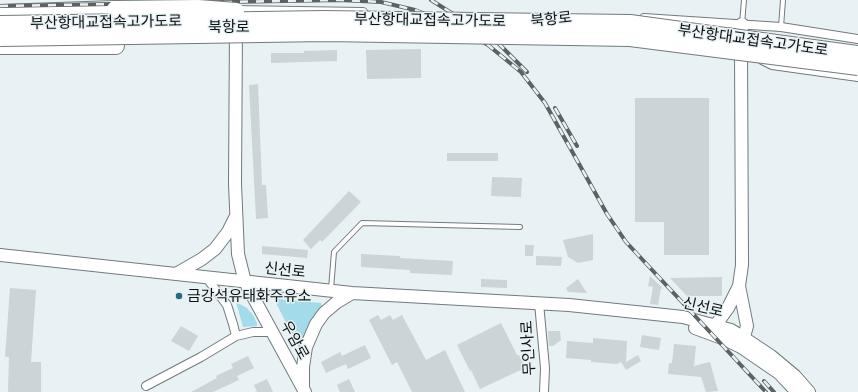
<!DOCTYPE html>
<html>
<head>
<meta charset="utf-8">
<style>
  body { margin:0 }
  canvas { display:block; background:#e8f1f4 }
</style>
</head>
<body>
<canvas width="858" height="392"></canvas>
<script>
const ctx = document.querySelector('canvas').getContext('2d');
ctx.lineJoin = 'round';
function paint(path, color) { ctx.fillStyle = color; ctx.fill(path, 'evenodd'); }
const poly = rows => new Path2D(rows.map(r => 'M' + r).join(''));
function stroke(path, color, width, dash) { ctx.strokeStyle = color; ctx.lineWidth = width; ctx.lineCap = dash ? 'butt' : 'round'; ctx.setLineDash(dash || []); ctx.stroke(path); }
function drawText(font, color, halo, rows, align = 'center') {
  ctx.font = font + ' "Exo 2","Noto Sans KR",sans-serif'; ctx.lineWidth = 3; ctx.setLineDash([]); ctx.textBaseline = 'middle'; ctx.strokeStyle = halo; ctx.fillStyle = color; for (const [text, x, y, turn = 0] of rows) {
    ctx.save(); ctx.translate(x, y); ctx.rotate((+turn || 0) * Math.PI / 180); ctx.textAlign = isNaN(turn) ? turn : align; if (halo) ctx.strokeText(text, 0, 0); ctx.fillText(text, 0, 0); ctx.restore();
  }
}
const green = poly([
  [278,299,321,303,322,306,307,328,301,348,299,348,276,303],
  [236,302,247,308,253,315,257,323,257,326,243,327]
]);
const building = poly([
  [421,49,421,78,367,79,366,50],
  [337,50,337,61,271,63,271,53,304,53,304,51],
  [258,84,262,185,266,185,268,218,256,219,249,85],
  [635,98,709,98,709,255,664,255,664,222,635,222],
  [447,153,498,153,498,161,447,161],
  [492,177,522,178,521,197,491,196],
  [349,191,361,202,322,242,320,240,311,249,303,240],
  [593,234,593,260,578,263,568,257,563,240],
  [525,245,534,245,533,256,525,256],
  [262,246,308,250,307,258,262,254],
  [361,254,400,256,400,258,453,261,452,275,410,273,410,270,361,267],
  [536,256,562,257,561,266,536,265],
  [650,276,664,289,661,288,658,305,650,304,653,287,648,286],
  [722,277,722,296,687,296,670,278],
  [481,279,507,280,507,288,481,287],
  [578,279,587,293,568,292,566,288],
  [10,288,36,290,31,362,41,362,41,392,8,392,9,357,5,357],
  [378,315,381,320,390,315,393,320,402,315,426,360,445,350,465,392,412,392,397,362,392,365,369,320],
  [501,323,517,355,519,355,525,368,480,389,471,370,470,371,457,345],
  [181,326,198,336,189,351,171,341],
  [548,331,560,331,561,340,553,346,549,346],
  [642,335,661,338,659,350,640,347],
  [593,338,627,341,626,362,638,355,641,361,626,370,621,362,617,364,591,362,591,360,566,358,567,341,593,343],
  [674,344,696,346,694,366,710,362,718,391,706,392,701,377,668,374,669,363,672,363],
  [365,345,371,358,348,369,346,364,326,373,321,362,340,352,342,356],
  [248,356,254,368,237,376,239,380,213,392,191,392,217,378,216,376,233,368,231,364],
  [267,379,273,392,257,392,254,385],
  [349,379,355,392,340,392,337,385]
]);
const lane = poly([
  [742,24,744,0],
  [781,27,783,0],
  [331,289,334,252,362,223,520,227]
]);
const street = poly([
  [234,10,363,12],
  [644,18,781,27,858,39],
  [762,60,772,65,858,77],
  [206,277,227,305,233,324,236,336],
  [539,303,545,368,544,392],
  [146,386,201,357,236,336,253,332,272,332]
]);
const secondary = poly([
  [236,27,235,184,238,254,245,282,305,392],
  [0,255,352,293,569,305,683,317,731,330,744,338,771,356,795,376,809,392],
  [176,274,202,259,215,249,228,232,235,218],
  [715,326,728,308,739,286],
  [695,328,722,338,741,347,779,373,797,392],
  [741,347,747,326,739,286,742,265,741,48,742,24],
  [303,386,303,367,306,347,316,324,324,313,337,302,352,293]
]);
const highway = poly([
  [0,13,115,9],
  [0,46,116,46]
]);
const rail = poly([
  [431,0,496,41,527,72],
  [0,6,340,0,381,2,415,10,450,23,488,45,521,72,545,103,607,214,626,242,766,392],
  [555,108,577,146],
  [764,381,774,392]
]);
const highwayBridge = poly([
  [115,9,198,8,236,11],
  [0,24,323,19,630,23,858,54],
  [0,38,326,33,630,38,858,67]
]);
const markers = [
  [179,296,4,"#266a7b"]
];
const streetNames = [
  ["북항로",551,19,-6],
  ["부산항대교접속고가도로",430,20,1],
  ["부산항대교접속고가도로",106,22,-1],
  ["북항로",229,27],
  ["부산항대교접속고가도로",753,40,8],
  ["신선로",285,270,6],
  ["신선로",703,307,13],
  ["우암로",295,340,61],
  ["무인사로",528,348,-93]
];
const poiNames = [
  ["금강석유태화주유소",187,296]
];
paint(green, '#a4dbea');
paint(building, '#cbd4d7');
stroke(lane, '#727a7c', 6);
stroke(street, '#727a7c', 10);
stroke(secondary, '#727a7c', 14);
stroke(highway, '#727a7c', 18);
stroke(lane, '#fff', 4);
stroke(street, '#fff', 8);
stroke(secondary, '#fff', 12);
stroke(highway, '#fff', 16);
stroke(rail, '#5c6163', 4);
stroke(rail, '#e8f1f4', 2.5, [8]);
stroke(highwayBridge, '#727a7c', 18, []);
stroke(highwayBridge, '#fff', 16);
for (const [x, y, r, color] of markers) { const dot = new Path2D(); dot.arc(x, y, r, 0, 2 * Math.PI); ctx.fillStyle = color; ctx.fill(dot); stroke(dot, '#e8f1f4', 1.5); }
drawText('15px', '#0d1011', '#e8f1f4', streetNames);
drawText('15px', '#0d1011', '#e8f1f4', poiNames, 'left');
</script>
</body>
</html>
